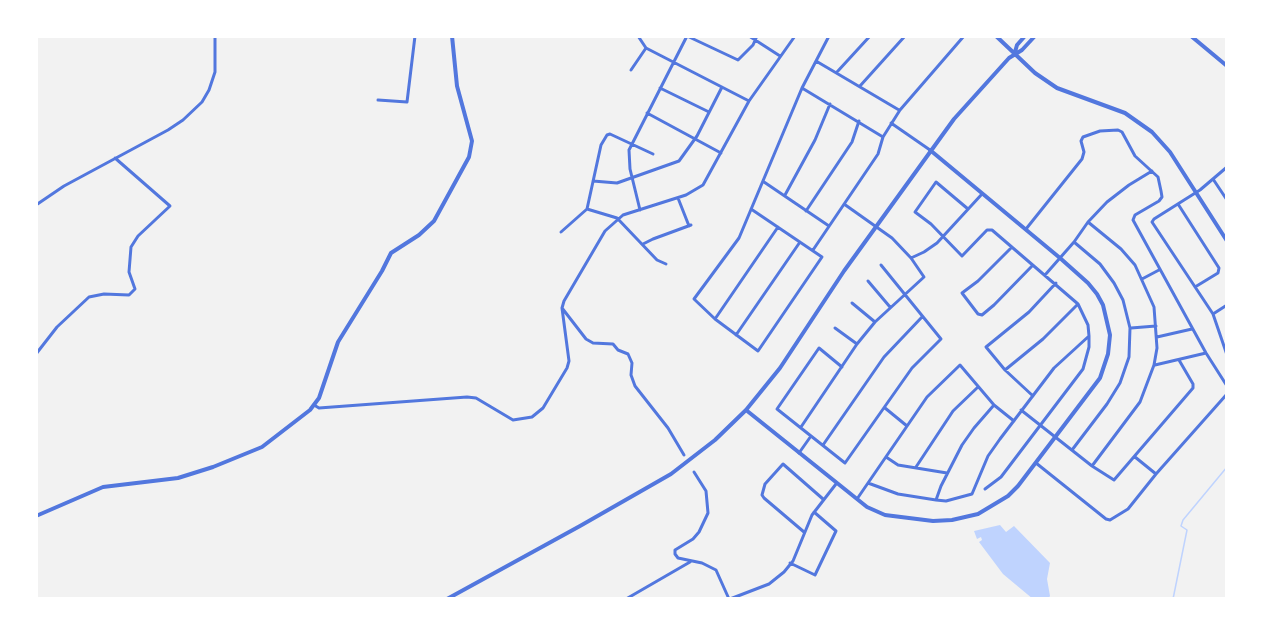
<!DOCTYPE html>
<html>
<head>
<meta charset="utf-8">
<style>
  body { margin:0 }
  #map { position:relative; width:1263px; height:635px; overflow:hidden; background:#f2f2f2; font-family:Lato,sans-serif }
  canvas { display:block }
  .frame { position:absolute; inset:0; border:38px solid #fff; pointer-events:none }
</style>
</head>
<body>
<div id="map">
<canvas width="1263" height="635"></canvas>
<div class="frame"></div>
</div>
<script>
const ctx = document.querySelector('canvas').getContext('2d');
ctx.lineJoin = 'round';
function paint(path, color) { ctx.fillStyle = color; ctx.fill(path, 'evenodd'); }
const poly = rows => new Path2D(rows.map(r => 'M' + r).join(''));
function stroke(path, color, width, dash) { ctx.strokeStyle = color; ctx.lineWidth = width; ctx.lineCap = dash ? 'butt' : 'round'; ctx.setLineDash(dash || []); ctx.stroke(path); }
const water = poly([
  [1000,525,1006,532,1014,526,1050,563,1047,579,1050,596,1048,599,1033,599,1003,574,979,542,982,540,981,537,977,539,974,531]
]);
const stream = poly([
  [1173,599,1187,530,1181,526,1183,520,1227,467]
]);
const minor = poly([
  [638,36,646,48,749,101],
  [687,36,738,60,753,45,757,36],
  [749,36,780,56],
  [816,61,899,110],
  [631,70,646,48],
  [837,72,870,36],
  [860,86,905,36],
  [660,88,709,112],
  [802,88,883,137],
  [378,100,407,102,415,36],
  [647,113,721,153],
  [891,123,930,150],
  [1227,167,1200,190,1154,219,1152,222,1213,314,1227,355],
  [1213,179,1227,200],
  [593,181,617,183,679,161,697,136,722,87],
  [764,182,829,226],
  [785,195,815,140,830,104],
  [678,198,689,226],
  [1178,204,1219,268,1218,273,1195,287],
  [36,205,64,186,168,130,183,120,202,102,209,90,215,72,215,36],
  [587,209,617,218,657,260,666,264],
  [751,209,822,257,758,351,715,319,694,299,739,238,802,88,829,36],
  [968,209,936,182,915,212,931,224,962,256,987,230,992,230,1078,304,1088,325,1089,336,1089,347,1083,369,1001,477,985,489],
  [640,210,630,169,629,150,687,36],
  [806,211,852,142,859,121],
  [1088,222,1121,249,1135,265,1154,307,1157,348,1154,365,1140,402,1092,466],
  [1026,229,1082,159,1084,152,1081,141,1083,137,1100,131,1118,130,1122,132,1135,156,1158,177,1161,191,1162,197,1159,201,1135,215,1133,220,1206,353,1227,386],
  [561,232,587,209,601,145,607,135,610,134,653,154],
  [643,244,653,239,691,225],
  [1012,247,978,281,962,293,978,314,982,315,994,305,1033,265],
  [813,250,878,154,883,137,900,110,964,36],
  [911,258,924,252,937,243,982,194],
  [1045,275,1074,242,1088,222,1107,202,1129,185,1152,171],
  [1142,279,1159,270],
  [868,281,890,307],
  [852,303,875,322],
  [562,308,586,339,593,343,613,344,618,350,628,354,632,363,631,375,635,386,668,428,684,455],
  [1213,314,1227,305],
  [715,319,778,227],
  [835,328,857,344],
  [1131,328,1156,326],
  [736,335,800,242],
  [1157,337,1192,329],
  [36,354,57,327,89,297,104,294,129,295,135,289,129,272,131,247,138,236,170,206,115,158],
  [1155,365,1206,353],
  [842,367,819,348,777,409,845,463,912,368,941,339,881,265],
  [1005,370,1043,339,1078,304],
  [1033,396,1005,370,986,347,1029,312,1056,283],
  [314,405,319,408,467,397,476,398,513,420,532,417,543,408,567,368,569,361,562,308,564,301,605,231,623,215,686,195,703,185,749,101,795,36],
  [885,408,907,426],
  [1021,410,1092,466,1114,480,1193,388,1193,384,1179,360],
  [801,427,857,344,875,322,924,277,911,258,892,238,844,204],
  [823,445,884,357,922,317],
  [1072,450,1107,404,1120,383,1129,357,1130,328,1123,300,1114,283,1100,264,1074,242],
  [799,453,811,436],
  [886,457,898,465,947,473],
  [1135,457,1156,474],
  [1036,463,1106,519,1110,520,1128,509,1156,474,1227,394],
  [916,467,953,411,978,387],
  [694,472,706,491,708,513,699,532,693,539,675,550,675,554,678,558,702,563,716,570,729,599],
  [868,483,898,494,936,500,946,501,972,494,988,456,1000,439,1054,368,1089,336],
  [857,499,927,397,960,365,994,405,1014,421],
  [936,500,941,486,962,445,974,428,994,405],
  [804,532,764,498,762,495,765,484,783,464,823,499],
  [790,563,815,575,836,531,814,512],
  [626,599,690,562],
  [730,599,769,584,784,572,793,561,812,515,836,484]
]);
const tertiary = poly([
  [996,36,1035,73,1057,88,1125,113,1152,132,1170,152,1227,241],
  [1191,36,1227,66],
  [1015,52,1017,45,1025,36],
  [746,410,867,507,885,515,933,521,952,520,978,514,1008,496,1018,486,1100,378,1108,354,1110,335,1103,305,1097,294,1088,283,1060,258,930,150],
  [36,516,103,487,178,478,213,467,262,447,310,410,319,398,338,342,382,271,391,253,419,235,434,221,469,157,472,141,457,86,452,36],
  [447,599,580,526,671,474,715,440,746,410,780,368,844,271,954,119,1009,58,1022,50,1035,36]
]);
paint(water, '#bfd3fe');
stroke(stream, '#bfd3fe', 1.5);
stroke(minor, '#5277de', 3);
stroke(tertiary, '#5277de', 4);
</script>
</body>
</html>
